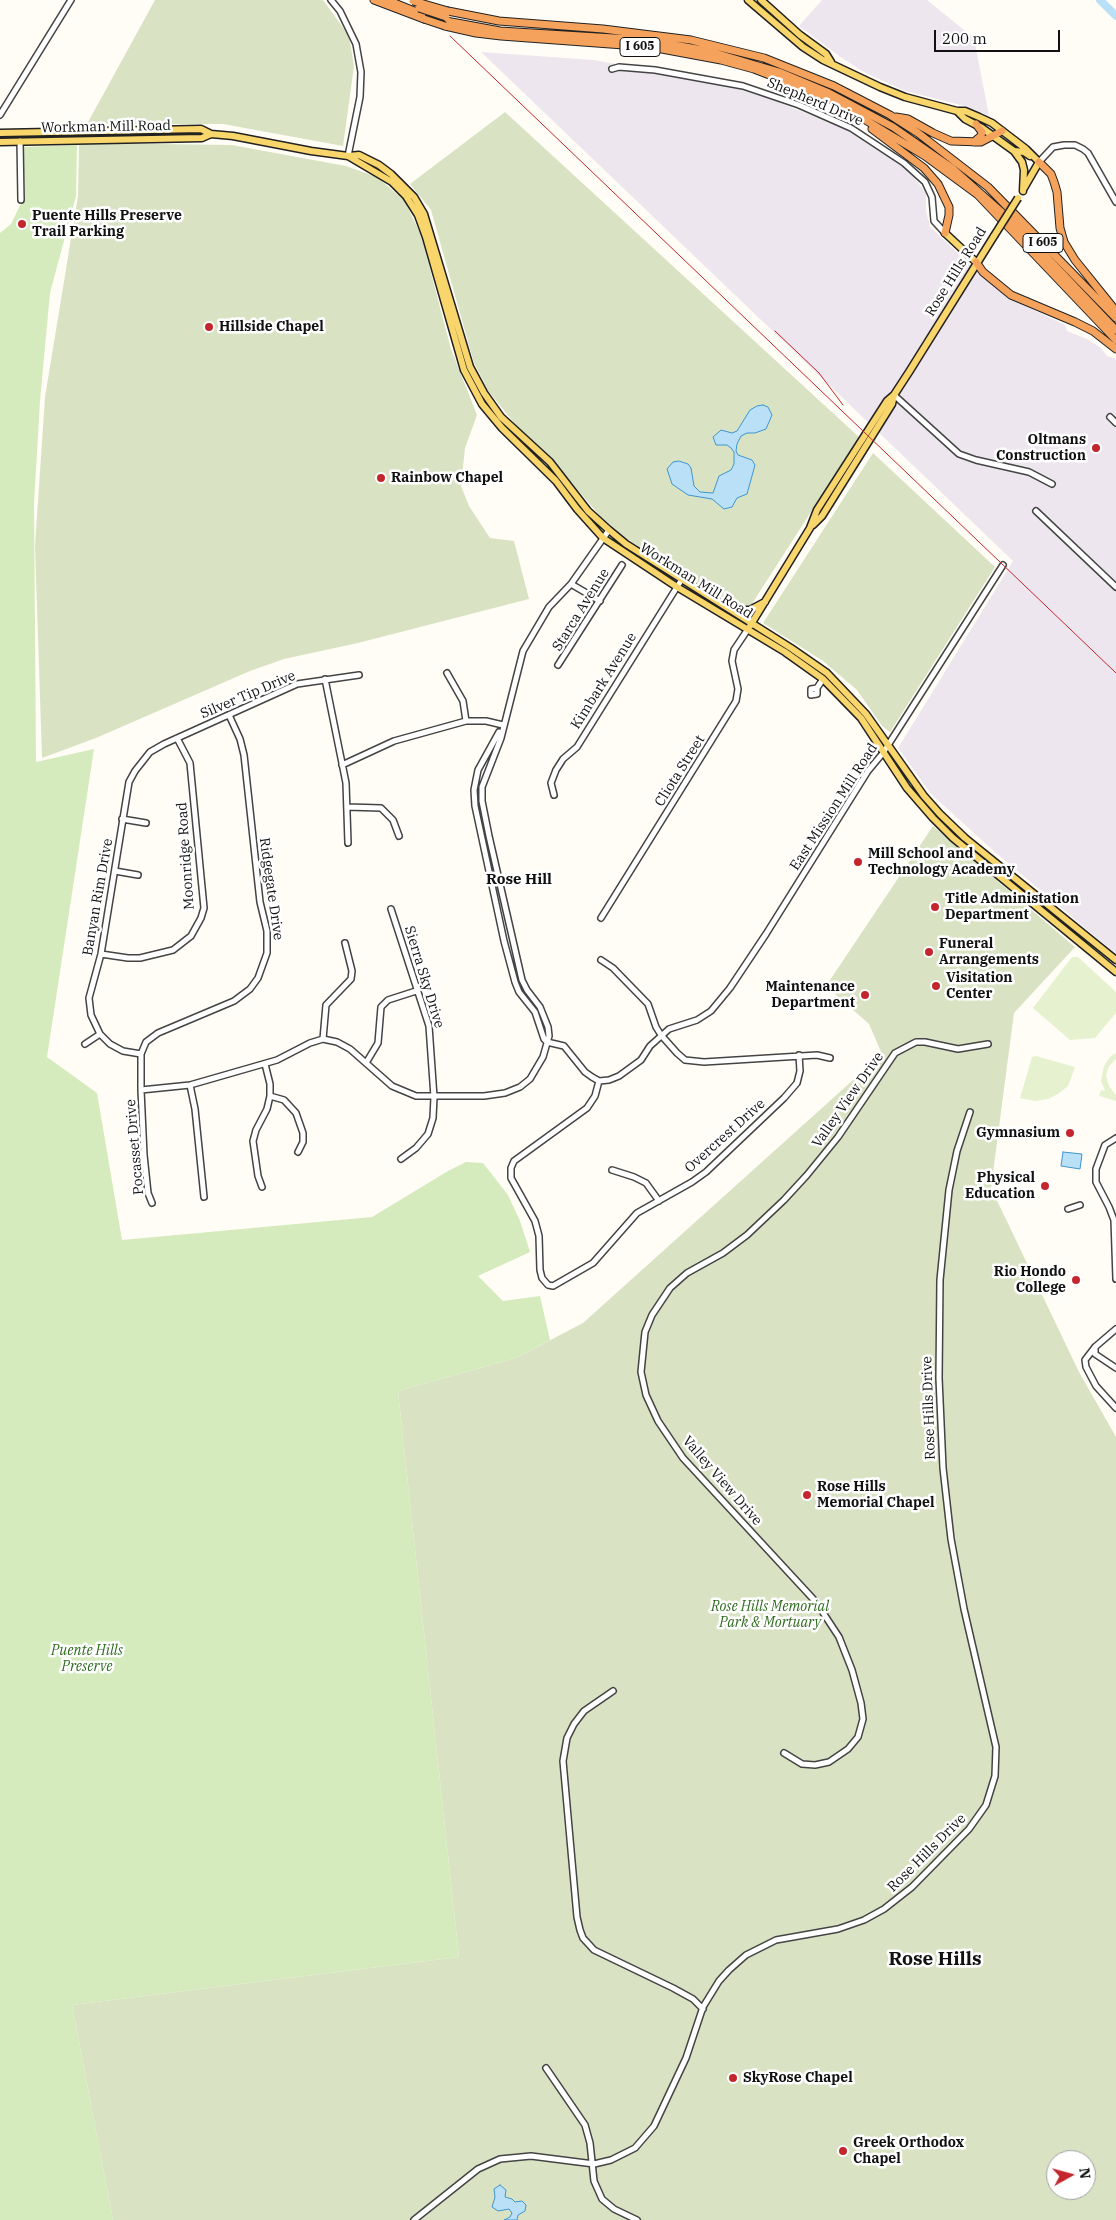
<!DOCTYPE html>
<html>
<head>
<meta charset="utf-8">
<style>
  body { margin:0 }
  #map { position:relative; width:1116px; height:2220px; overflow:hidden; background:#fffdf5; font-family:"IBM Plex Serif",serif }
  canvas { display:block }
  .north { position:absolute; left:1046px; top:2150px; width:50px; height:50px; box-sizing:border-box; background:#fff; border:1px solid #a0a0a0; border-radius:50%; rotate:83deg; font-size:14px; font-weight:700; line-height:20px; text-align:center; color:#111 }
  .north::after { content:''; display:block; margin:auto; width:18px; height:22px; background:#c4262e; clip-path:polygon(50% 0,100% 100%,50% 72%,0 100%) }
  .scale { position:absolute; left:934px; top:30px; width:126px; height:22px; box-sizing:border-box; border:2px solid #111; border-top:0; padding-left:6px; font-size:15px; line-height:18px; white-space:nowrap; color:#111; -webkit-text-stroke:4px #fff; paint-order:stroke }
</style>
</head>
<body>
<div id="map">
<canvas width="1116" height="2220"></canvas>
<div class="north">N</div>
<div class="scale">200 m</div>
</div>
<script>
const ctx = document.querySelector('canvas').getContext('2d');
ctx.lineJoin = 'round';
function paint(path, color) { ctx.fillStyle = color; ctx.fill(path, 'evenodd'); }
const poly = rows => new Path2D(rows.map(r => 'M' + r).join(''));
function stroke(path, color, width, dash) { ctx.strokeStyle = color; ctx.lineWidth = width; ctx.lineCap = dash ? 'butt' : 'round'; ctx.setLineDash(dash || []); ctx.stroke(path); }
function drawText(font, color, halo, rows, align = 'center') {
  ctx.font = font + ' "IBM Plex Serif",serif'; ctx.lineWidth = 5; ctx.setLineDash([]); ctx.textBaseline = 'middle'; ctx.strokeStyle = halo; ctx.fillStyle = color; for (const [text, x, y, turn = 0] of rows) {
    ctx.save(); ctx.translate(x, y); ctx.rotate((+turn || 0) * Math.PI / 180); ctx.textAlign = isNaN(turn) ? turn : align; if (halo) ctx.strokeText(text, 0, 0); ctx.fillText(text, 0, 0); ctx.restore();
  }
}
const industrial = poly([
  [822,0,927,0,974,38,989,116,969,107,905,91,862,71,839,56,799,26],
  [481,52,594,60,724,84,776,101,852,132,908,170,926,193,926,211,930,227,988,281,1023,305,1065,325,1067,331,1087,339,1101,348,1107,356,1116,359,1116,954,996,853,931,794,898,748,1013,561]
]);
const green = poly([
  [77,145,76,196,50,293,40,401,34,504,36,762,94,749,47,1057,97,1093,122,1240,372,1217,448,1171,466,1162,483,1163,508,1195,520,1221,530,1252,478,1276,503,1301,540,1296,550,1340,516,1358,398,1391,459,1957,72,2005,113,2220,0,2220,0,233,11,224,25,195,23,147]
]);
const cemetery = poly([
  [155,0,323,0,349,36,354,66,343,146,223,124,87,124],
  [505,112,859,437,748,610,704,588,624,537,600,516,548,455,516,425,489,392,474,363,431,210,410,184],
  [79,143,232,145,346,166,377,177,404,200,421,235,451,349,477,415,465,448,461,486,469,506,490,538,514,541,529,599,358,643,284,659,250,671,96,738,42,758,35,546,45,397,78,196],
  [873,453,995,567,890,732,882,726,857,690,823,661,763,623],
  [933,826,1075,947,1014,1013,991,1188,1079,1372,1116,1437,1116,2220,113,2220,72,2005,459,1957,398,1391,516,1358,583,1323,882,1054,869,1024,826,986],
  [1056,2160,1086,2160,1086,2190,1056,2190]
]);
const pitch = poly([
  [1072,957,1078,957,1116,992,1116,1013,1095,1038,1070,1040,1033,1008],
  [1116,1053,1116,1059,1109,1066,1106,1075,1109,1086,1116,1095,1116,1101,1099,1096,1101,1090,1105,1091,1101,1081,1104,1066,1110,1057],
  [1036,1056,1075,1067,1068,1086,1058,1094,1048,1099,1035,1101,1020,1098,1032,1057]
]);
const water = poly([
  [763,405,768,407,772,415,766,429,755,433,747,433,741,436,737,444,736,451,738,455,752,460,755,465,747,494,737,498,732,507,724,509,712,499,688,495,672,484,667,469,673,462,679,461,688,464,691,468,694,486,700,492,713,493,719,476,731,470,734,464,734,452,731,448,727,445,716,445,713,437,721,430,732,433,737,431,750,410,757,406,763,405],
  [1063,1152,1082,1154,1080,1169,1061,1166,1063,1152],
  [500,2185,506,2190,505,2197,512,2199,515,2202,522,2201,526,2205,525,2211,518,2215,517,2220,504,2220,510,2217,512,2213,509,2209,498,2211,492,2207,495,2197,494,2189,500,2185]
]);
const river = poly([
  [1100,0,1116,16]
]);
const minor = poly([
  [331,0,340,11,356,44,361,72,360,97,348,156],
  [612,69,619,67,655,70,743,86,799,105,851,128,904,163,925,182,932,197,934,221,945,233],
  [0,115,71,0],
  [20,141,21,200],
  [1039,162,1053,147,1064,145,1075,145,1083,149,1088,153,1116,202],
  [894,395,959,454,976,460,1029,472,1052,484],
  [1110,417,1116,423],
  [1036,511,1116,587],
  [571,584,600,601],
  [558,665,622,565],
  [447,673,463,701,466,721],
  [325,679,346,783,348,843],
  [817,688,811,689,811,695,817,694,817,688,823,679],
  [499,732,478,770,474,790,475,806,504,941,515,982,519,992,535,1012,544,1039,547,1042],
  [342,765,394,741,466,721,486,721,503,725],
  [554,795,551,783,556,770,563,759,577,747,682,579],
  [347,807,381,808,393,820,399,836],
  [122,819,146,823],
  [115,871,138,875],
  [391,909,429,1026,434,1097,433,1118,428,1134,416,1148,401,1159],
  [601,918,736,701,738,689,732,661,734,650,748,629],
  [101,954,128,958,140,958,173,950,191,936,201,918,204,908,190,763,177,738],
  [601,960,613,968,648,1004,656,1027,661,1035,677,1053,685,1060,704,1062,817,1055,830,1058],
  [323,1039,326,1005,351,979,352,971,345,943],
  [547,1042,564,1046,585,1072,592,1077,599,1081,609,1080,619,1076,641,1060,650,1046,669,1029,697,1020,711,1011,730,988,766,934,868,771,883,753,1003,565],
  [85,1044,100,1034],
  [141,1054,123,1051,110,1044,100,1034,91,1015,89,998,101,954,129,782,135,771,150,752,164,744,297,684,359,675],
  [366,1063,378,1043,381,1007,388,1000,416,991],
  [599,1081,595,1096,587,1108,514,1161,511,1168,511,1178,535,1221,539,1236,540,1270,542,1278,548,1285,553,1286,593,1263,637,1213,692,1182,706,1172,784,1098,797,1083,800,1071,799,1055],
  [190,1085,195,1109,204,1197],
  [141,1090,190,1085,277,1060,310,1043,323,1039,337,1042,350,1049,392,1086,416,1096,484,1096,505,1093,520,1087,530,1079,543,1057,549,1036,548,1027,540,1007,527,990,522,980,489,836,482,801,482,787,501,738,523,651,549,607,571,584,609,530],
  [270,1096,284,1100,296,1113,303,1133,303,1142,298,1152],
  [1116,1138,1105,1145,1096,1169,1096,1182,1109,1207,1114,1220,1116,1279],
  [612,1170,634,1177,646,1183,659,1201],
  [262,1187,258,1176,253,1141,256,1130,267,1109,270,1096,270,1084,265,1064],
  [152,1203,148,1193,144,1155,141,1090,141,1054,146,1042,158,1033,234,1001,250,989,258,978,267,953,267,931,260,902,244,755,240,739,229,715],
  [1068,1209,1080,1205],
  [1116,1329,1095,1347,1085,1360,1086,1367,1096,1386,1116,1408],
  [1095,1347,1095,1354,1116,1368],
  [613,1691,584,1711,574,1724,567,1738,563,1761,577,1917,580,1930,583,1938,594,1950,673,1988,693,1999,703,2009],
  [784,1753,802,1764,815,1765,829,1762,848,1749,858,1737,863,1719,861,1703,852,1670,839,1637,816,1602,683,1458,658,1421,646,1395,641,1372,645,1332,652,1315,670,1288,687,1273,723,1253,747,1235,784,1200,807,1175,838,1137,895,1053,916,1042,925,1042,958,1049,988,1044],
  [546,2068,585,2125,590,2143,594,2181,602,2199,614,2209,637,2220],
  [414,2220,478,2169,500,2159,531,2156,594,2164,611,2160,635,2148,654,2126,686,2058,703,2007,719,1981,729,1970,746,1955,776,1940,838,1929,864,1920,884,1909,912,1887,969,1829,986,1805,995,1776,996,1747,964,1609,951,1539,943,1468,939,1378,940,1280,949,1190,957,1151,970,1112]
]);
const major = poly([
  [748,0,803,47,823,60,880,87,905,97,957,111,965,111,979,117,992,123,1026,149,1039,162],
  [761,0,800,35,826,54,831,62],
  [957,111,965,119,982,128,1014,151,1024,152,1030,156],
  [0,133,201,129,211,134,233,136,311,151,348,156,359,155,379,165,391,174,414,197,424,214,470,367,484,393,501,417,550,462,588,511,609,530,626,544,791,648,827,673,866,714,924,796,940,814,965,838,1116,960],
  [0,142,202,138,211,134],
  [1014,151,1022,162,1024,170,1023,191],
  [348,156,392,182,406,196,418,215,426,237,464,370,482,404,502,428,556,481,577,509,603,538,677,587,785,652,823,679,861,718,907,788,933,818,953,838,1116,972],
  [1024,188,1039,162],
  [945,233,976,262],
  [813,525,822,516,892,404,894,395],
  [735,610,750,610,765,602],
  [750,626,810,528,817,510,887,401,894,395,909,372,994,236]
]);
const highway = poly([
  [374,0,424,19],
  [387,0,424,15],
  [448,11,499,21,603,29,691,40,764,58,834,86,890,115,918,133,988,187,1116,318],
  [446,21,500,31,646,40,708,51,779,72,829,93,893,127,952,168,1015,224,1116,330],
  [445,26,476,33,501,36,651,47,721,60,754,69,829,98,925,156,978,195,1116,340],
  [896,117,908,119,933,133,951,141,981,142,1002,131],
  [872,129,924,168,938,184,949,207,949,215,945,233],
  [974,142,981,136,982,132,976,124],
  [1039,162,1051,174,1054,182,1057,192,1060,228,1064,242,1075,260,1116,311],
  [976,262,983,272,1011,295,1075,322,1093,331,1116,349]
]);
const rail = poly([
  [450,36,1116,673],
  [775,331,819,373,843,405]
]);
const majorBridge = poly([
  [994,236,1018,198]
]);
const highwayBridge = poly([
  [413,1,448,11],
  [419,8,446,17],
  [424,19,445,26]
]);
const markers = [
  [22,224,5,"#c4262e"],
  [209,327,5,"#c4262e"],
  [1096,448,5,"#c4262e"],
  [381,478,5,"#c4262e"],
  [858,862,5,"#c4262e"],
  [935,907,5,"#c4262e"],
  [929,952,5,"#c4262e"],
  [936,986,5,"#c4262e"],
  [865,995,5,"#c4262e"],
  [1070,1133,5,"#c4262e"],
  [1045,1186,5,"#c4262e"],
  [1076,1280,5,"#c4262e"],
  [807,1495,5,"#c4262e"],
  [733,2078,5,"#c4262e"],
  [843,2151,5,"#c4262e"]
];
const shields = [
  [640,47,40],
  [1043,243,40]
];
const shieldNames = [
  ["I 605",640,47],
  ["I 605",1043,243]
];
const streetNames = [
  ["Shepherd Drive",815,102,23],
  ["Workman Mill Road",106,127,-1],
  ["Rose Hills Road",956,272,-58],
  ["Workman Mill Road",696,581,32],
  ["Starca Avenue",581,610,-58],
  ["Kimbark Avenue",604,681,-58],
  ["Silver Tip Drive",248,695,-23],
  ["Cliota Street",680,771,-58],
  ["East Mission Mill Road",834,807,-57],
  ["Moonridge Road",186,856,-94],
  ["Ridgegate Drive",271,889,82],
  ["Banyan Rim Drive",98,897,-80],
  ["Sierra Sky Drive",424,977,73],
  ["Valley View Drive",848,1100,-55],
  ["Overcrest Drive",725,1136,-42],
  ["Pocasset Drive",135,1147,-95],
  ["Rose Hills Drive",929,1408,-92],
  ["Valley View Drive",722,1481,49],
  ["Rose Hills Drive",927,1853,-45]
];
const poiNames = [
  ["Puente Hills Preserve",32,216],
  ["Trail Parking",32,232],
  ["Hillside Chapel",219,327],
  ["Oltmans",1086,440,"right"],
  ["Construction",1086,456,"right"],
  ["Rainbow Chapel",391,478],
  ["Mill School and",868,854],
  ["Technology Academy",868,870],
  ["Title Administation",945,899],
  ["Department",945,915],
  ["Funeral",939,944],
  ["Arrangements",939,960],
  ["Visitation",946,978],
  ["Center",946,994],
  ["Maintenance",855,987,"right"],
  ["Department",855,1003,"right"],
  ["Gymnasium",1060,1133,"right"],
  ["Physical",1035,1178,"right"],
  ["Education",1035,1194,"right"],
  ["Rio Hondo",1066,1272,"right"],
  ["College",1066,1288,"right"],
  ["Rose Hills",817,1487],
  ["Memorial Chapel",817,1503],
  ["SkyRose Chapel",743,2078],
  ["Greek Orthodox",853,2143],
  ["Chapel",853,2159]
];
const parkNames = [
  ["Rose Hills Memorial",770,1607],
  ["Park & Mortuary",770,1623],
  ["Puente Hills",87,1651],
  ["Preserve",87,1667]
];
const neighbourhoodNames = [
  ["Rose Hill",519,880]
];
const districtNames = [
  ["Rose Hills",935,1960]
];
paint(industrial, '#eee6ef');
paint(green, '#d5ebbd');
paint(cemetery, '#d9e3c4');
paint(pitch, '#e6f2cf');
paint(water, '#b9e0f7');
stroke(water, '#3f96cf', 1);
stroke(river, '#b9e0f7', 8);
stroke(minor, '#444', 8);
stroke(major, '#222', 9);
stroke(highway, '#222', 9);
stroke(minor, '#fff', 5);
stroke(major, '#f9d66b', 6);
stroke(highway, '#f5a25d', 7);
stroke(rail, '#c4262e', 1);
stroke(majorBridge, '#222', 9, []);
stroke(highwayBridge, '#222', 9, []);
stroke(majorBridge, '#f9d66b', 6);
stroke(highwayBridge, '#f5a25d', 7);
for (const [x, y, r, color] of markers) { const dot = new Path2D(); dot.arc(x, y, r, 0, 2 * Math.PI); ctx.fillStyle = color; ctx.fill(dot); stroke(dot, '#fff', 2); }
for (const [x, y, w] of shields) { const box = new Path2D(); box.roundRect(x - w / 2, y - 9.5, w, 19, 4); ctx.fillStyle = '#fff'; ctx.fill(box); stroke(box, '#111', 1); }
drawText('bold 12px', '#111', null, shieldNames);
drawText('14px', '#111', '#fff', streetNames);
drawText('bold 14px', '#111', '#fff', poiNames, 'left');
drawText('italic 14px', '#2f6b1f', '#fff', parkNames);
drawText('bold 15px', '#111', '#fff', neighbourhoodNames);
drawText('bold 19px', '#111', '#fff', districtNames);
</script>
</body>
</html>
